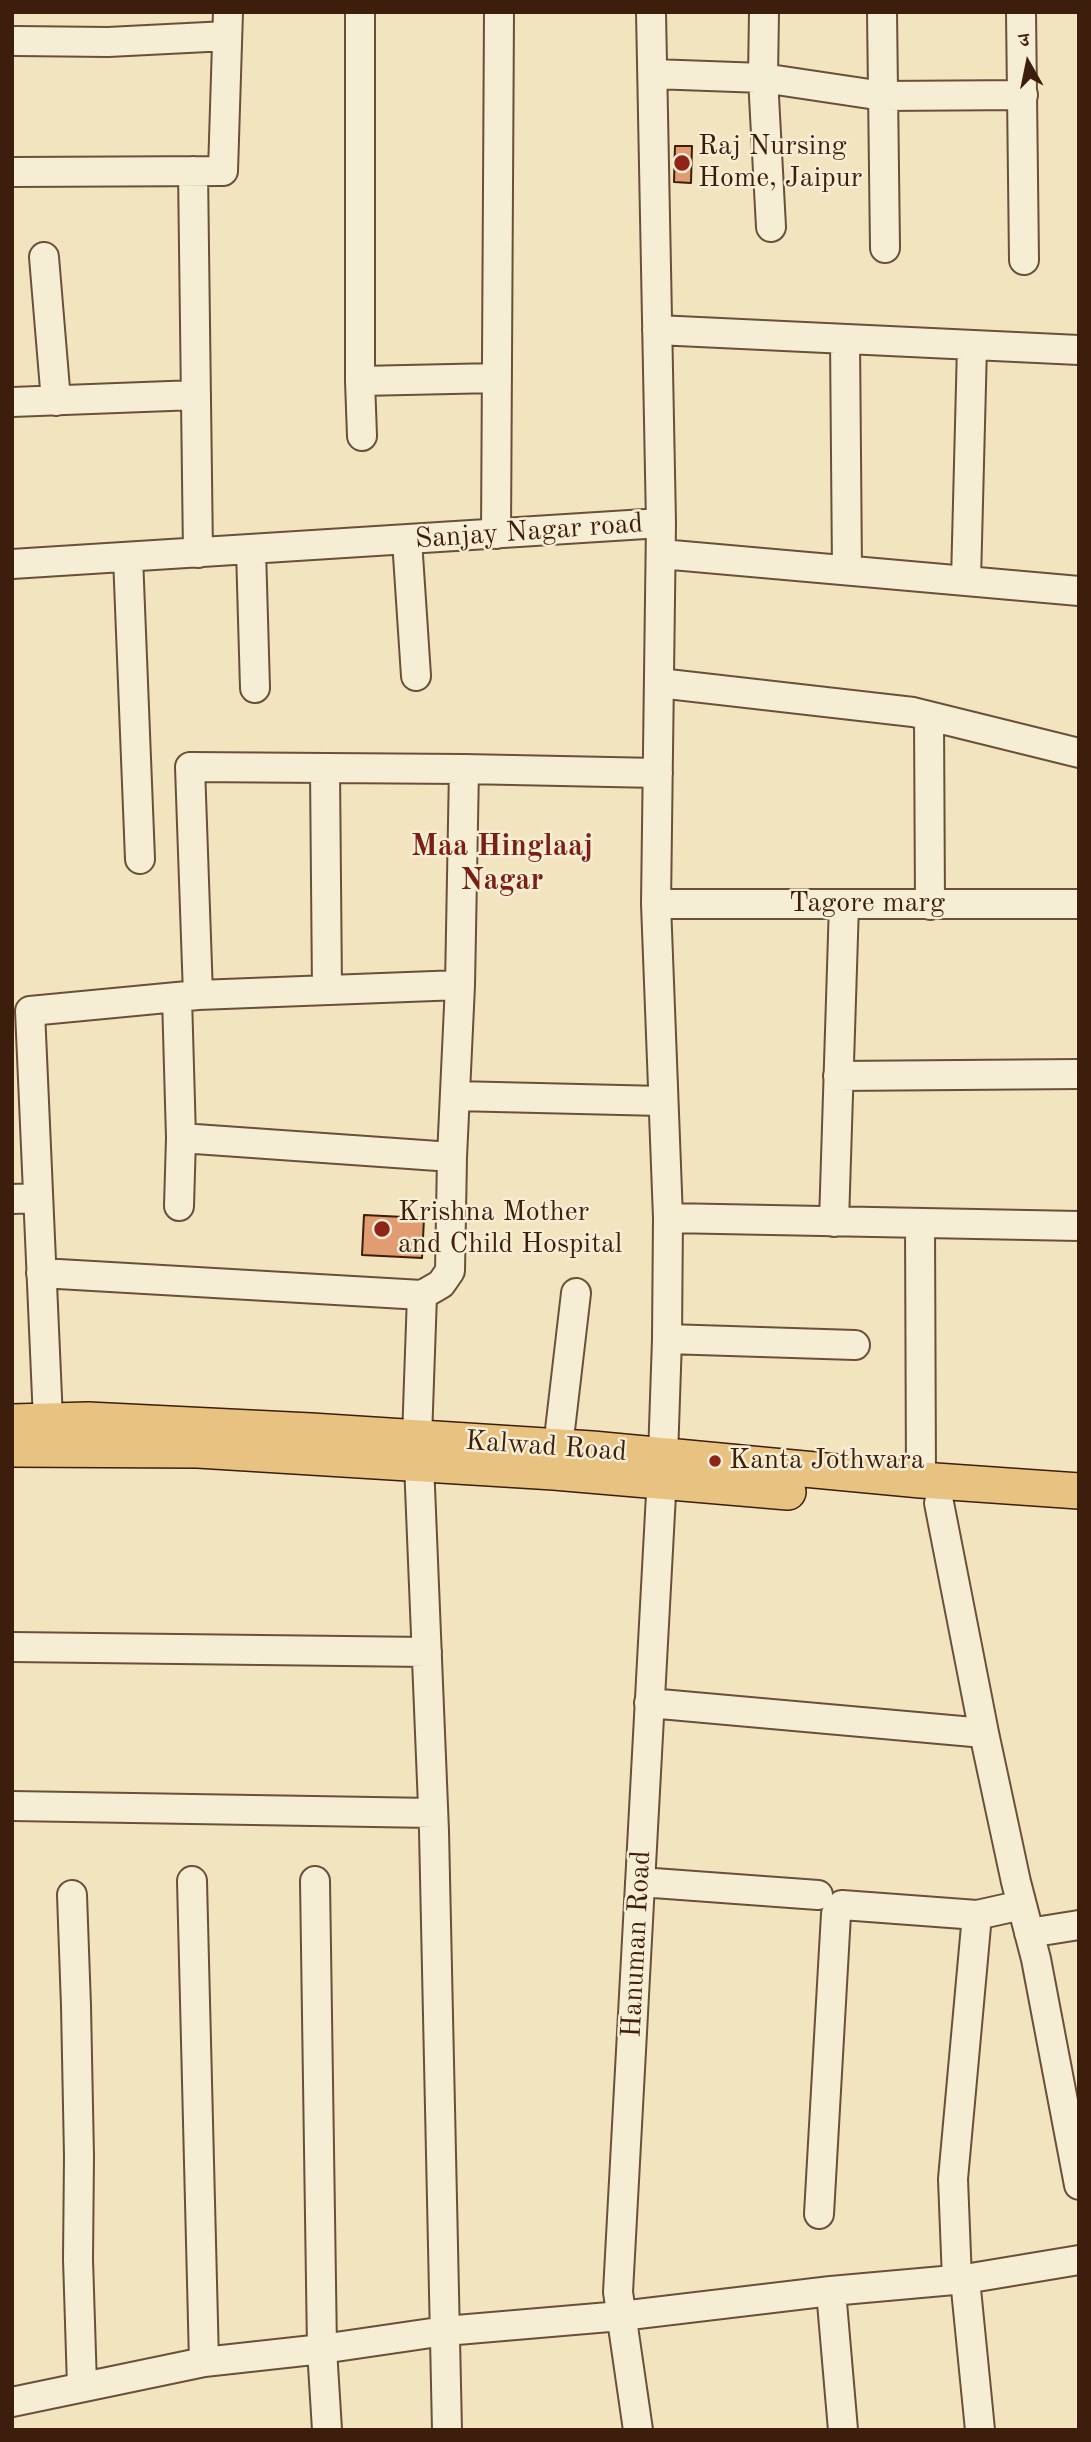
<!DOCTYPE html>
<html>
<head>
<meta charset="utf-8">
<style>
  body { margin:0 }
  #map { position:relative; width:1091px; height:2442px; overflow:hidden; background:#f1e4bf; font-family:"Old Standard TT","Noto Serif Devanagari",serif }
  canvas { display:block }
  .frame { position:absolute; inset:0; border:14px solid #3d1d0c; pointer-events:none }
  .north { position:absolute; left:993px; top:28px; width:70px; height:70px; -webkit-text-stroke:5px #f6edd5; paint-order:stroke; rotate:351deg; font-size:19px; font-weight:700; line-height:28px; text-align:center; color:#3d1d0c }
  .north::after { content:''; display:block; margin:auto; width:24px; height:32px; background:#3d1d0c; clip-path:polygon(50% 0,100% 100%,50% 72%,0 100%) }
</style>
</head>
<body>
<div id="map">
<canvas width="1091" height="2442"></canvas>
<div class="frame"></div>
<div class="north">उ</div>
</div>
<script>
const ctx = document.querySelector('canvas').getContext('2d');
ctx.lineJoin = 'round';
function paint(path, color) { ctx.fillStyle = color; ctx.fill(path, 'evenodd'); }
const poly = rows => new Path2D(rows.map(r => 'M' + r).join(''));
function stroke(path, color, width, dash) { ctx.strokeStyle = color; ctx.lineWidth = width; ctx.lineCap = dash ? 'butt' : 'round'; ctx.setLineDash(dash || []); ctx.stroke(path); }
function drawText(font, color, halo, rows, align = 'center') {
  ctx.font = font + ' "Old Standard TT",serif'; ctx.lineWidth = 5; ctx.setLineDash([]); ctx.textBaseline = 'middle'; ctx.strokeStyle = halo; ctx.fillStyle = color; for (const [text, x, y, turn = 0] of rows) {
    ctx.save(); ctx.translate(x, y); ctx.rotate((+turn || 0) * Math.PI / 180); ctx.textAlign = isNaN(turn) ? turn : align; if (halo) ctx.strokeText(text, 0, 0); ctx.fillText(text, 0, 0); ctx.restore();
  }
}
const building = poly([
  [675,146,692,146,691,183,674,182,675,146],
  [364,1215,424,1218,422,1258,362,1255,364,1215]
]);
const minor = poly([
  [360,12,360,381,497,378],
  [764,12,763,78,771,227],
  [882,12,885,248],
  [1021,12,1024,260],
  [16,41,108,42,227,36],
  [653,74,763,78,883,96,1023,95],
  [193,171,198,553],
  [12,172,223,171,228,12],
  [44,257,56,401],
  [657,330,1079,350],
  [845,339,847,570],
  [360,381,362,436],
  [12,402,196,395],
  [496,534,499,12],
  [407,540,416,676],
  [251,550,255,688],
  [661,554,1079,591],
  [128,557,140,859],
  [12,564,661,523,651,12],
  [966,581,972,346],
  [659,683,913,712,1079,753],
  [929,716,930,905],
  [325,770,327,990],
  [656,904,1079,904],
  [198,995,190,767,464,769],
  [177,997,181,1138,179,1206],
  [838,1076,1079,1074],
  [455,1096,662,1101],
  [181,1138,452,1157],
  [12,1199,38,1198],
  [668,1218,1079,1226],
  [834,1222,844,904],
  [920,1224,921,1480],
  [41,1273,422,1295,441,1284,450,1271,452,1157,460,985,464,769,658,773],
  [667,1339,855,1345],
  [48,1420,30,1011,198,995,460,985],
  [417,1438,422,1295],
  [558,1447,576,1293],
  [419,1463,434,1831,447,2430],
  [939,1503,984,1733,1016,1882,1036,1959,1079,2185],
  [12,1647,427,1652],
  [649,1703,984,1733],
  [12,1806,433,1813],
  [192,1881,204,2362],
  [315,1881,322,2349,327,2430],
  [640,1882,818,1895],
  [72,1895,76,2006,79,2156,78,2259,82,2386],
  [1029,1933,1079,1925],
  [819,2214,836,1914,842,1905,977,1915],
  [965,2279,1079,2260],
  [957,2280,953,2179,977,1915,1022,1905],
  [831,2291,843,2430],
  [12,2402,204,2362,322,2349,445,2331,621,2316,831,2291,965,2279,980,2430],
  [638,2430,618,2292,663,1457,667,1339,668,1218,656,904,661,523]
]);
const major = poly([
  [12,1422,88,1420,311,1431,592,1449,921,1480,1079,1491],
  [12,1449,198,1450,554,1472,788,1492]
]);
const markers = [
  [682,163,9,"#8f2418"],
  [382,1229,9,"#8f2418"],
  [715,1461,7,"#8f2418"]
];
const poiNames = [
  ["Raj Nursing",698,147],
  ["Home, Jaipur",698,179],
  ["Krishna Mother",398,1213],
  ["and Child Hospital",398,1245],
  ["Kanta Jothwara",729,1461]
];
const streetNames = [
  ["Sanjay Nagar road",529,532,-4],
  ["Tagore marg",867,904],
  ["Kalwad Road",546,1447,4],
  ["Hanuman Road",637,1944,-87]
];
const neighbourhoodNames = [
  ["Maa Hinglaaj",502,847],
  ["Nagar",502,881]
];
paint(building, '#e19c71');
stroke(building, '#3d1d0c', 2);
stroke(minor, '#6a4f39', 32);
stroke(major, '#3d1d0c', 38);
stroke(minor, '#f6edd5', 28);
stroke(major, '#e8c280', 35);
for (const [x, y, r, color] of markers) { const dot = new Path2D(); dot.arc(x, y, r, 0, 2 * Math.PI); ctx.fillStyle = color; ctx.fill(dot); stroke(dot, '#f6edd5', 2.5); }
drawText('28px', '#3d1d0c', '#f6edd5', poiNames, 'left');
drawText('28px', '#3d1d0c', '#f6edd5', streetNames);
drawText('bold 30px', '#7a1f14', '#f6edd5', neighbourhoodNames);
</script>
</body>
</html>
